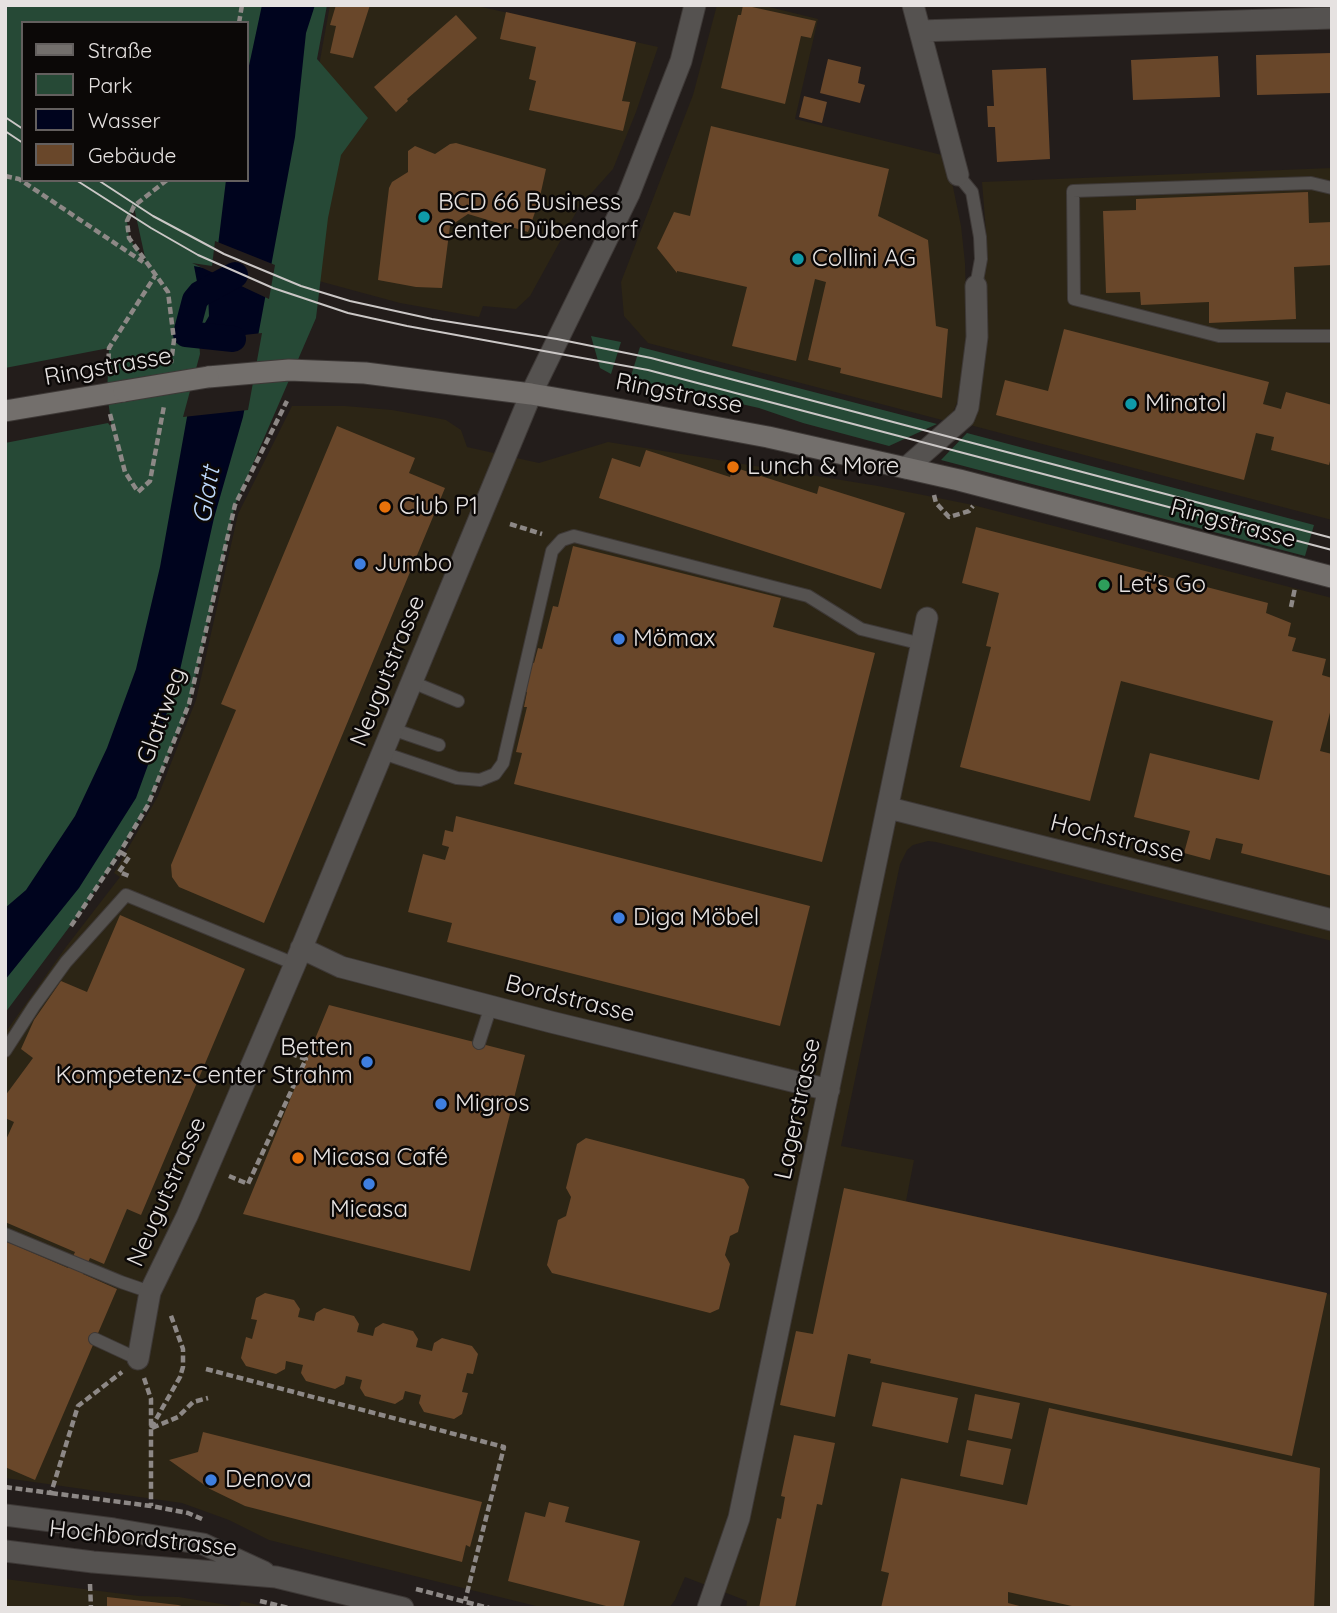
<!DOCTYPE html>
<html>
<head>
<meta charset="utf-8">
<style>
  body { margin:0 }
  #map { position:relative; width:1337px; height:1613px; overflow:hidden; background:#231d1b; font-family:Quicksand,sans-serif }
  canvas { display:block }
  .frame { position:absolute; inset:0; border:7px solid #e6e2e1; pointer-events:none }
  .legend { position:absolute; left:21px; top:21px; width:228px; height:161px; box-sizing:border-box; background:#0b0807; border:2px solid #635f5e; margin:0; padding:9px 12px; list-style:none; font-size:21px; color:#e6e2e1 }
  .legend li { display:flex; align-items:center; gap:14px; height:35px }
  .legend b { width:35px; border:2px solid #635f5e }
</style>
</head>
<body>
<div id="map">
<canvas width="1337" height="1613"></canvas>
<div class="frame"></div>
<ul class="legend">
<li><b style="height:9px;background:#736f6c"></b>Straße</li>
<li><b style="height:19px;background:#264936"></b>Park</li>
<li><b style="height:19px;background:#00041e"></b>Wasser</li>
<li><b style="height:19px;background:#69472a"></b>Gebäude</li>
</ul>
</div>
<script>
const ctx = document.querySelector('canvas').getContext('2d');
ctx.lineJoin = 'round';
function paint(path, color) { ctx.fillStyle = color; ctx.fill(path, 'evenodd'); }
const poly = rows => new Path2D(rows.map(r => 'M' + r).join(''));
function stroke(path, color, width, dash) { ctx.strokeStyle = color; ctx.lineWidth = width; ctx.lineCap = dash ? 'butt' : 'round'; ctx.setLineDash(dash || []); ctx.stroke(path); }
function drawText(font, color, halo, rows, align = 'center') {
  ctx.font = font + ' Quicksand,sans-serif'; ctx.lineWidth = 5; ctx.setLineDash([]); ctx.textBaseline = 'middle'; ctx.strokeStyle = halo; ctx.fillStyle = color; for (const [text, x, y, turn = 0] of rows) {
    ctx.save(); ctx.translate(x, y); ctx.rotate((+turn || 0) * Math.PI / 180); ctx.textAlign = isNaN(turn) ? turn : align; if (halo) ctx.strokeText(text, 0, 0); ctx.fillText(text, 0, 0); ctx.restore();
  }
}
const commercial = poly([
  [330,5,473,5,658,47,636,112,613,169,579,207,530,296,516,309,483,306,479,317,400,303,304,277,297,187],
  [717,5,761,5,818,19,795,119,942,155,953,187,961,226,965,263,967,334,958,400,953,412,946,421,648,343,624,316,621,282,693,95],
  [1332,168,1332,520,970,425,987,244,982,182],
  [292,406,345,406,392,410,436,418,446,420,461,430,467,447,539,463,608,442,878,486,973,505,1332,598,1332,941,936,842,928,841,913,845,907,850,900,864,841,1146,914,1160,906,1201,1332,1295,1332,1608,746,1608,747,1601,685,1577,675,1600,669,1608,544,1608,269,1540,229,1520,182,1503,5,1478,5,1033,66,947,120,877,114,873,158,796,196,700,238,514],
  [5,1579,139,1596,179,1597,239,1607,241,1601,270,1608,5,1608]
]);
const green = poly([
  [5,5,327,5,317,59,368,118,341,155,328,218,316,318,235,505,189,704,148,805,85,906,5,1013,5,443,108,423,112,428,107,394,109,348,5,368],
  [23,23,247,23,247,180,23,180],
  [134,207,146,262,129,238,127,221],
  [591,336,621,342,611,374,600,368],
  [640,347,937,424,889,446,803,423,759,408,630,379],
  [967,433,1314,525,1305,556,941,460]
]);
const water = poly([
  [262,5,315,5,306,33,295,137,243,417,214,518,176,688,136,798,79,888,5,980,5,908,26,890,75,816,107,748,136,669,160,567,187,417,203,354,202,328,209,316,208,294,198,287,194,266,215,270,226,180,247,180,247,75]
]);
const pier = poly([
  [215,241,275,265,269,299,192,263,212,266],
  [262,333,248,410,183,417,200,354,199,340]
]);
const canal = poly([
  [233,339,186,334,195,300,200,294,235,275]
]);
const building = poly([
  [336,5,370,5,353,58,330,53,336,26,330,25],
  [743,5,816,21,811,38,801,36,785,104,721,88,738,15,741,15],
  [506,12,636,42,622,101,630,102,623,131,529,110,536,81,529,79,536,47,500,39],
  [456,15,477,38,407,99,408,101,396,112,374,87],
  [1332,53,1332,93,1257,95,1256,55],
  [1218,56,1220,97,1133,100,1131,60],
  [828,59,861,67,858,83,865,85,860,103,820,93],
  [1046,68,1050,159,997,162,995,127,988,127,987,106,994,106,992,70],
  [804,96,827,102,822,123,799,117],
  [711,126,889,169,878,216,928,240,936,326,948,329,942,398,840,373,841,368,808,360,826,282,815,279,796,361,732,346,747,287,677,271,677,273,657,248,674,212,690,216],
  [456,143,546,169,539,201,528,232,468,214,450,226,442,288,416,287,378,280,389,188,392,182,408,172,408,151,415,146,435,154,450,144],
  [1308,192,1309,223,1332,222,1332,265,1294,267,1296,319,1209,323,1209,302,1141,305,1140,292,1106,293,1103,211,1136,210,1136,199],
  [1064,329,1269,382,1263,404,1281,409,1286,392,1332,405,1332,453,1329,465,1271,450,1274,437,1256,433,1244,480,996,415,1005,380,1048,391],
  [337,426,415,458,409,473,445,488,264,923,179,887,172,877,171,865,236,710,221,704],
  [646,450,730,477,733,467,817,494,819,486,905,513,881,589,599,498,612,458,640,467],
  [976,527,1268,603,1266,613,1291,623,1288,636,1296,638,1292,651,1326,659,1322,675,1332,678,1332,705,1320,751,1332,754,1332,876,1241,853,1243,844,1216,838,1210,860,1184,853,1190,831,1134,817,1150,753,1259,780,1273,721,1121,681,1090,801,960,767,991,647,986,646,999,593,962,583],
  [573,546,781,598,773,627,875,653,822,862,514,784,522,753,516,752,527,707,524,707,527,692,520,690,528,661,534,663,538,648,542,649,553,606,558,607],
  [456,816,810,906,780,1026,447,942,452,923,408,912,423,854,445,860,449,847,442,845,445,830,453,832],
  [120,915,245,969,141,1215,127,1209,104,1264,90,1258,83,1274,117,1289,35,1480,5,1467,5,1241,68,1268,75,1252,5,1222,5,1142,14,1122,5,1118,5,1096,33,1058,21,1049,34,1020,61,981,87,992],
  [329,1005,525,1055,470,1271,243,1214],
  [586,1138,744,1179,749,1187,738,1232,730,1236,725,1255,730,1264,719,1309,710,1313,552,1273,547,1265,558,1220,566,1216,571,1197,566,1188,577,1144],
  [844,1188,1327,1293,1292,1456,870,1363,871,1359,848,1354,835,1417,780,1405,796,1331,813,1334],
  [265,1293,294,1300,300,1309,298,1317,314,1321,316,1313,324,1308,354,1316,359,1324,357,1332,373,1336,375,1328,383,1323,413,1331,418,1339,416,1347,432,1351,434,1343,442,1338,472,1346,478,1354,473,1374,467,1373,462,1392,468,1393,462,1414,454,1419,424,1412,419,1403,421,1395,405,1391,403,1399,395,1404,365,1396,360,1388,362,1380,346,1376,344,1384,335,1389,306,1381,301,1373,303,1365,286,1361,285,1369,276,1374,246,1366,241,1358,246,1337,252,1339,257,1320,251,1319,256,1298],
  [882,1382,958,1398,948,1443,872,1426],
  [975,1394,1020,1403,1012,1439,968,1430],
  [1049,1408,1320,1468,1314,1608,1081,1608,1008,1592,1008,1603,1027,1608,881,1608,889,1573,881,1571,901,1478,1027,1505],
  [203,1432,482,1502,470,1547,466,1545,462,1562,245,1506,210,1489,169,1460,198,1452],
  [794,1435,835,1443,822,1505,817,1504,795,1608,759,1608,777,1518,781,1519,785,1497,781,1496],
  [967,1440,1011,1449,1003,1485,960,1476],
  [549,1502,569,1507,565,1522,640,1541,623,1608,614,1608,508,1581,525,1512,545,1517],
  [107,1597,178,1605,189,1608,107,1608]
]);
const path = poly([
  [239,23,242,5],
  [5,176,19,179,143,262],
  [167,180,134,206,127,221,129,238,168,292,174,340,171,363],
  [108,371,109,348,155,276],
  [110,414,125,472,138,492,150,481,164,406],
  [934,495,936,503,949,517,969,511,973,506],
  [510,524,542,534],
  [1291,607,1295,588],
  [120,852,129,857,119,872,129,876],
  [71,926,120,852,148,805,189,704,235,505,287,401],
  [229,1176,248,1184,306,1059,283,1051],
  [206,1369,504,1447,465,1601],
  [144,1378,151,1399,151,1506],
  [151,1428,180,1377,183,1367,183,1349,170,1313],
  [152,1428,178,1417,193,1402,208,1398],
  [5,1487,51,1493,78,1406,122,1372],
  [51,1493,151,1506,188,1513,202,1519],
  [90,1584,91,1608],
  [416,1589,489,1608],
  [260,1601,289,1608]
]);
const lane = poly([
  [958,175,972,192,980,237,981,259,976,286],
  [1332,188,1311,183,1073,191,1074,299,1219,336,1332,336],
  [412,682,458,701],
  [392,729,439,745],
  [383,753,457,778,480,780,495,774,503,763,552,551,562,540,574,536,808,596,861,629,922,644],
  [479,1043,491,1006],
  [5,1051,34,1006,66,962,126,895,295,964],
  [5,1234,121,1282,150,1292],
  [95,1339,138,1359]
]);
const street = poly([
  [913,5,958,175],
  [920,31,1332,18],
  [906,468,964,417,968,407,977,337,976,286],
  [889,808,1332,920],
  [301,948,341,967,551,1022,829,1090],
  [138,1359,150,1292,187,1216,295,964,531,394,629,194,681,61,695,5],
  [5,1515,114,1529,203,1544,264,1572],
  [5,1551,93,1562,276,1577,403,1608],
  [708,1608,739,1518,927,618]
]);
const secondary = poly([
  [208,377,289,370,365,373,531,394,612,408,768,437,959,480,1332,577],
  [5,411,124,391]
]);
const tram = poly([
  [5,117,23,129],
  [5,131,23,143],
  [76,180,151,228,198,255,273,288,348,313,407,326,648,370,1332,550],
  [98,180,153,216,224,254,301,286,350,301,432,319,557,339,651,358,1332,538]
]);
const secondaryBridge = poly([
  [124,391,208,377]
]);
const markers = [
  [424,217,7,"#0f9aa8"],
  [798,259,7,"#0f9aa8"],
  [1131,404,7,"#0f9aa8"],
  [733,467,7,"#e8710a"],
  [385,507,7,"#e8710a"],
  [360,564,7,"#3f7fe0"],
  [1104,585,7,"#2e9e5b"],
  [619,639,7,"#3f7fe0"],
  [619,918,7,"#3f7fe0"],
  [367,1062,7,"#3f7fe0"],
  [441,1104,7,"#3f7fe0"],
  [298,1158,7,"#e8710a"],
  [369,1184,7,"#3f7fe0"],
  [211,1480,7,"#3f7fe0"]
];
const poiNames = [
  ["BCD 66 Business",438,203],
  ["Center Dübendorf",438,231],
  ["Collini AG",812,259],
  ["Minatol",1145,404],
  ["Lunch & More",747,467],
  ["Club P1",399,507],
  ["Jumbo",374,564],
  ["Let's Go",1118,585],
  ["Mömax",633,639],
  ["Diga Möbel",633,918],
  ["Betten",353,1048,"right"],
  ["Kompetenz-Center Strahm",353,1076,"right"],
  ["Migros",455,1104],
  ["Micasa Café",312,1158],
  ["Micasa",369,1210,"center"],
  ["Denova",225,1480]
];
const streetNames = [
  ["Ringstrasse",108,367,-10],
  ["Ringstrasse",679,394,11],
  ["Ringstrasse",1233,524,15],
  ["Neugutstrasse",388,671,-68],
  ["Glattweg",162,716,-70],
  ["Hochstrasse",1117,839,14],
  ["Bordstrasse",570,999,14],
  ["Lagerstrasse",798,1109,-78],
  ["Neugutstrasse",167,1192,-66],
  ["Hochbordstrasse",143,1539,6]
];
const waterNames = [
  ["Glatt",207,495,-80]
];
paint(commercial, '#2c2515');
paint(green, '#264936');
paint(water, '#00041e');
paint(pier, '#231d1b');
stroke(canal, '#00041e', 26);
paint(building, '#69472a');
stroke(lane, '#3e3937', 14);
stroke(street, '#3e3937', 23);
stroke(secondary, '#3e3937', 23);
stroke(path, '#8d8886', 4.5, [7, 3.5]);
stroke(lane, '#555250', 12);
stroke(street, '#555250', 21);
stroke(secondary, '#736f6c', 21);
stroke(tram, '#cbc7c6', 2);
stroke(secondaryBridge, '#3e3937', 23, []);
stroke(secondaryBridge, '#736f6c', 21);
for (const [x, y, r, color] of markers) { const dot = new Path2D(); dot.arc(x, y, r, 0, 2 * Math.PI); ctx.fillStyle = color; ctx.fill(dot); stroke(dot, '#0b0807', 2.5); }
drawText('24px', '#e6e2e1', '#0b0807', poiNames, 'left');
drawText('24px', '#e6e2e1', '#0b0807', streetNames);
drawText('italic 26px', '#bed9fc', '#0b0807', waterNames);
</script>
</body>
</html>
